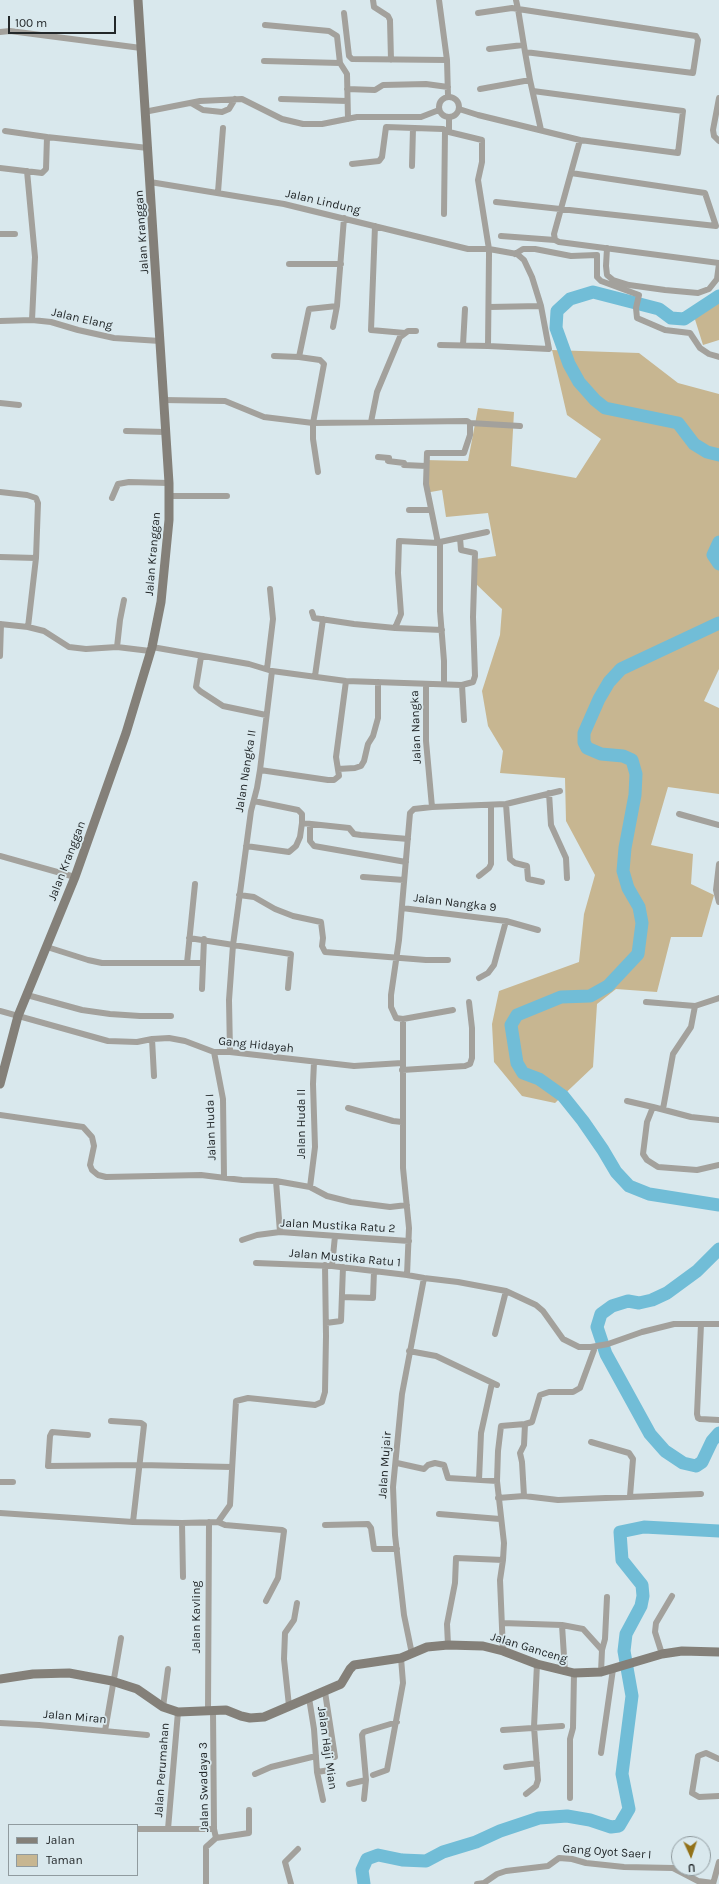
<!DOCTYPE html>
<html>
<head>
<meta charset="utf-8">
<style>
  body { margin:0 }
  #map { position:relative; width:719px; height:1884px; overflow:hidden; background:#d9e8ed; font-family:Karla,sans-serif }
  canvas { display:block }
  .legend { position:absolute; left:8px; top:1824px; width:130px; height:52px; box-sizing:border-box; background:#d9e8ed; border:1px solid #909b9f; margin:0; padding:5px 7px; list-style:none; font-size:12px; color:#222729 }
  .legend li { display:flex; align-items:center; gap:8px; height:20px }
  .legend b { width:20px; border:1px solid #909b9f }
  .north { position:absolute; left:671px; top:1836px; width:40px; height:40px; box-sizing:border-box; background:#d9e8ed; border:1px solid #909b9f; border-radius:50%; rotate:177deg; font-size:11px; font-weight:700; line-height:16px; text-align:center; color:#222729 }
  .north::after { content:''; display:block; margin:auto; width:14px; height:18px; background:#927118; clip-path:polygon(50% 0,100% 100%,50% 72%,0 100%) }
  .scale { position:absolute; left:8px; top:16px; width:108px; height:18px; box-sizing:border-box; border:2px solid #222729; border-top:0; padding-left:5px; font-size:12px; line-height:14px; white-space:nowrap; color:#222729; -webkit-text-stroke:3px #d9e8ed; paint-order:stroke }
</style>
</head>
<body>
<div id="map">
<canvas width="719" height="1884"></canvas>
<ul class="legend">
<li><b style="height:5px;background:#848079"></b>Jalan</li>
<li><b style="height:11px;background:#c7b691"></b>Taman</li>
</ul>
<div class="north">U</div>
<div class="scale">100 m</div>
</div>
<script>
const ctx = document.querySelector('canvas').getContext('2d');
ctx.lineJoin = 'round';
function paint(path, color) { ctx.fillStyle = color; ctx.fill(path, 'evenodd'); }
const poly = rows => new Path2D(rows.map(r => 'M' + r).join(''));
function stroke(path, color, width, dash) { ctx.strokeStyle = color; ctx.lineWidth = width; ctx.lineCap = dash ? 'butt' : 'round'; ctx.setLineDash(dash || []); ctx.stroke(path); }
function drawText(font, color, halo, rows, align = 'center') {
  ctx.font = font + ' Karla,sans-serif'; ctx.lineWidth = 3.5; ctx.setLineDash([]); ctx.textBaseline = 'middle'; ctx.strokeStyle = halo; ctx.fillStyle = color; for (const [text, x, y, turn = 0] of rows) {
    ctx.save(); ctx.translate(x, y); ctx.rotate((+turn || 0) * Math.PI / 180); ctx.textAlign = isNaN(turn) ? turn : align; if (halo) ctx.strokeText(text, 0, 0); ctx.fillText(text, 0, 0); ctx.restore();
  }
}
const green = poly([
  [719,290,719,340,703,345,693,313],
  [552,350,639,353,678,383,719,394,719,669,704,701,719,708,719,794,668,787,651,845,693,854,691,884,714,895,702,937,671,937,657,992,616,989,597,1004,593,1067,555,1103,522,1096,494,1062,492,1024,499,991,579,962,584,914,595,875,566,821,565,778,500,773,503,751,488,726,482,691,500,635,502,609,475,583,476,559,496,556,488,513,446,517,442,490,425,493,424,460,468,461,478,408,514,412,511,466,576,478,601,439,567,415]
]);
const river = poly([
  [719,296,684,319,671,318,659,309,593,292,570,299,557,311,556,328,569,364,579,382,595,400,605,408,678,423,694,444,707,452,719,455],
  [719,542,713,555,719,564],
  [719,623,621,669,609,682,599,699,584,733,584,742,587,748,601,754,623,756,632,760,636,774,635,795,625,848,623,871,628,888,639,907,642,923,638,954,608,986,590,996,561,997,517,1015,511,1025,517,1063,523,1073,539,1079,563,1096,583,1121,603,1150,616,1172,629,1186,649,1194,719,1205],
  [719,1249,697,1271,667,1293,652,1300,639,1303,628,1301,612,1306,601,1314,597,1327,606,1354,650,1434,665,1451,683,1463,696,1466,702,1462,712,1441,719,1433],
  [364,1884,362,1870,367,1859,378,1855,402,1860,426,1861,443,1852,476,1842,500,1831,539,1818,567,1816,590,1820,611,1827,619,1826,629,1809,622,1774,632,1696,624,1651,626,1634,641,1606,643,1596,642,1585,622,1560,620,1532,644,1527,719,1531]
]);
const street = poly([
  [373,0,374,7,388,16,390,20,391,60],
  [439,0,447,60,448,96],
  [344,13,349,56,352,59,447,60],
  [478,13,512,8,518,9,516,0],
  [265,25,329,31,337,36,340,63,347,74,348,119],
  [0,32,10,31,141,48],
  [489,49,523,45],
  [525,52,518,9,696,36,698,40,693,73,525,52,530,80],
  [264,61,340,63],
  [347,89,375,90,383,85,426,84,448,87],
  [480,89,530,80,541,130],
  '439 107a10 10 0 1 1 20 0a10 10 0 1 1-20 0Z',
  [719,98,713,130,714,136,719,141],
  [281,99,347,101],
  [191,103,203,110,222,112,229,109,235,99],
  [459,109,478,115,580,140,678,153,683,111,533,91],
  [144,112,200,101,242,99,282,119,303,124,322,124,357,117,421,117,439,110],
  [5,131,47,137],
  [352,164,379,161,382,157,386,127,443,129,449,132],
  [412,166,413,128],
  [0,168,42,173,46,169,47,137,148,148],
  [27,171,35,257,32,320],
  [150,182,284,204,468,249,489,249,517,254,524,260,532,277,541,306,549,349,488,346,489,255,489,249,488,243,478,180,482,162,482,140,449,132,449,117],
  [218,192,223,128],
  [496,202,716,226,705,193,571,173],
  [444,214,445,130],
  [344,218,337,306,309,309,299,357,320,360,324,364,313,423,467,421,470,423,520,426],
  [375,226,371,330,405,333],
  [0,234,15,234],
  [501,236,555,240,559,242,719,263],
  [555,240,554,234,580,140],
  [607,248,606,266,607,275,613,280,629,285,665,290,698,293,709,289,717,279,719,264],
  [515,254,523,249,535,249,571,256,597,255,597,277,601,281,639,295,636,308,637,318,665,330,690,333,700,348,709,354,719,357],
  [289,264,341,264],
  [489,307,541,306],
  [0,321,32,320,51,322,78,330,114,338,160,341],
  [333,327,337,306],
  [440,345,488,346],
  [463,345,465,309],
  [274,356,299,357],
  [163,400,225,401,264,417,313,423,313,439,318,472],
  [0,403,19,405],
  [371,422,377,392,400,337,408,331,416,331],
  [126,431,166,432],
  [378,457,389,458,388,461,404,463,404,465,426,466],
  [0,492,27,495,36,498,38,503,36,558,28,627],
  [169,496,227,496],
  [112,498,118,484,129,482,169,483],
  [409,510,431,510],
  [440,542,487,532],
  [0,557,36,558],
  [312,612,314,618,354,624,395,628,442,630],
  [0,624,28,627,44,631,69,647,86,649,117,647,150,651],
  [395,628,401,614,398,573,399,541,438,543],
  [117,647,120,620,124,600],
  [152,647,249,664,272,671,346,681,462,685,473,682,475,676,473,617,475,553,461,550,460,538],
  [0,656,1,624],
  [201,657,196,687,200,691,223,706,266,715],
  [267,669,273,619,270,589],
  [315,676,323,619],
  [426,684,426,741,432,807,414,809,410,813,399,940,391,995,391,1007,396,1018,403,1019,453,1010],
  [444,684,444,661,440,611,440,542,438,543,426,484,427,453,464,453,470,435,470,423],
  [462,685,464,720],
  [338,769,355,768,361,766,364,761,368,744,373,736,378,718,378,682],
  [260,770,328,780,334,780,339,776,336,757,346,681],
  [549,793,551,825,566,858,567,878],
  [254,801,298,810,302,814,302,823],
  [506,804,510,859,515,863,527,866,528,879,542,882],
  [432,807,506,804,560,791],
  [679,814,719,825],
  [310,824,310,841,314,846,406,862],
  [246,846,289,852,296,846,300,837,302,823,349,828,354,834,361,835,408,839],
  [0,856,75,877],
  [719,864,716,890,719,902],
  [479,876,489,868,491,864,491,805],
  [363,877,404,880],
  [239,895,254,897,275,909,293,916,321,922,323,938,322,946,325,952,426,960,448,960],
  [402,908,506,921,494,965,488,973,479,978],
  [506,921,538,930],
  [189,938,291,954,288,988],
  [47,947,88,960,102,963,202,963],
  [187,963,195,884],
  [202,989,204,939],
  [27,995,82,1010,110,1014,140,1016,171,1016],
  [646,1002,695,1006,719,998],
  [0,1011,108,1041,137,1042,152,1039,169,1038,185,1041,214,1052,230,1052,354,1066,402,1063],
  [403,1019,403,1168,409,1228,407,1275,424,1278,458,1282,506,1291,536,1305,543,1311,563,1339,579,1347,591,1347,608,1344,642,1332,674,1324,719,1324],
  [152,1039,154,1076],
  [214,1052,223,1099,224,1177],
  [230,1052,229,1000,233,945,251,811,257,788,260,770,272,671],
  [402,1070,465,1066,470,1064,472,1058,472,1028,469,1002],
  [627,1101,653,1107],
  [348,1108,393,1121,402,1122],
  [663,1109,673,1054,691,1027,695,1006],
  [0,1115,83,1127,92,1137,94,1146,90,1165,92,1170,98,1175,106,1177,201,1175,242,1180,276,1181,310,1187,327,1196,351,1202,390,1207,407,1205],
  [719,1120,691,1117,653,1107,647,1122,643,1154,647,1160,658,1167,697,1170,719,1165],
  [276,1181,280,1232],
  [310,1187,315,1147,313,1084,314,1062],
  [242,1240,257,1235,280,1232,409,1241],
  [256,1263,332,1266,407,1275],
  [332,1266,335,1236],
  [342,1297,373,1298,374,1271],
  [326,1323,341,1321,343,1267],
  [701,1324,697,1414,698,1418,700,1419,719,1420],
  [495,1334,506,1291],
  [409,1351,436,1356,497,1385],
  [111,1421,141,1423,144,1425,133,1522],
  [88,1435,52,1432,50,1436,48,1466,140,1465,232,1467],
  [591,1442,629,1453,633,1459,630,1496],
  [397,1463,424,1469,428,1465,435,1463,444,1465,448,1478,497,1481],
  [479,1480,481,1433,492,1383],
  [0,1482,13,1482],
  [524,1496,522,1462,520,1453,524,1445,525,1424],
  [498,1498,524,1496,558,1500,701,1494],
  [0,1513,133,1522,182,1523,218,1522,230,1505,236,1401,248,1398,315,1405,322,1402,325,1392,326,1336,325,1265],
  [439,1514,500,1519],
  [218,1522,225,1525,282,1530,284,1531,278,1578,266,1601],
  [182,1523,183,1577],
  [325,1525,368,1524,371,1528,374,1549,397,1549],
  [502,1623,562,1625,583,1629,602,1650,601,1672],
  [562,1625,565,1672],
  [448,1645,447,1624,455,1583,456,1558,503,1560],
  [602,1650,605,1639,607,1597],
  [503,1651,500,1580,503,1560,504,1543,497,1481,498,1451,501,1426,525,1424,532,1422,540,1395,549,1392,573,1392,580,1388,594,1350,594,1347],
  [412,1654,404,1615,395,1535,393,1487,402,1394,424,1278],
  [662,1654,655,1632,656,1623,672,1596],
  [325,1692,335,1757],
  [309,1698,314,1729,317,1772,323,1800],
  [289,1706,284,1659,285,1633,294,1620,297,1603],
  [163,1707,168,1669],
  [208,1711,209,1522],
  [0,1723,39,1725,147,1735],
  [503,1730,562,1726],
  [105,1731,121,1638],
  [601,1753,613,1669],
  [719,1759,706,1753,698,1756,692,1793,699,1797,719,1796],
  [506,1767,537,1763],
  [317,1772,330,1770],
  [255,1774,271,1767,316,1756],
  [373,1775,387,1770,403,1683,401,1658],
  [349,1784,366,1780],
  [526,1794,536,1786,538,1780,534,1727,537,1664],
  [570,1798,570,1739,573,1728,574,1673],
  [364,1799,366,1780,362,1735,364,1732,397,1722],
  [137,1829,214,1829],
  [168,1829,178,1712],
  [216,1838,249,1833,249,1810],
  [206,1884,206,1847,216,1838,214,1829,213,1710],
  [291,1884,285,1862,298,1849],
  [477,1884,484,1883,497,1874,506,1871,548,1866,559,1858,572,1859,586,1863,624,1867,673,1868,698,1881,713,1883],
  [713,1884,719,1862]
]);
const secondary = poly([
  [0,1084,18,1016,75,877,126,733,152,647,161,602,169,520,169,483,138,0],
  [0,1679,33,1674,69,1673,112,1681,137,1689,163,1707,178,1712,226,1710,241,1716,250,1718,264,1717,341,1684,350,1669,354,1665,401,1658,427,1647,448,1645,483,1646,503,1651,537,1664,574,1673,601,1672,662,1654,682,1651,719,1652]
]);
const streetNames = [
  ["Jalan Lindung",323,202,13],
  ["Jalan Kranggan",142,232,-94],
  ["Jalan Elang",82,319,13],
  ["Jalan Kranggan",153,554,-85],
  ["Jalan Nangka",416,727,-92],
  ["Jalan Nangka II",246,771,-81],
  ["Jalan Kranggan",67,861,-69],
  ["Jalan Nangka 9",455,903,7],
  ["Gang Hidayah",256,1045,6],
  ["Jalan Huda II",302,1124,-90],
  ["Jalan Huda I",211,1127,-92],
  ["Jalan Mustika Ratu 2",338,1226,3],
  ["Jalan Mustika Ratu 1",345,1258,5],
  ["Jalan Mujair",385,1465,-86],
  ["Jalan Kavling",197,1617,-90],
  ["Jalan Ganceng",529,1648,17],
  ["Jalan Miran",75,1717,5],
  ["Jalan Haji Mian",327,1748,82],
  ["Jalan Perumahan",162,1770,-86],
  ["Jalan Swadaya 3",204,1787,-91],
  ["Gang Oyot Saer I",607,1852,4]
];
paint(green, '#c7b691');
stroke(river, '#71bdd7', 13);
stroke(street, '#a3a19c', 6);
stroke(secondary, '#848079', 9);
drawText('12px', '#222729', '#d9e8ed', streetNames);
</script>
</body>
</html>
